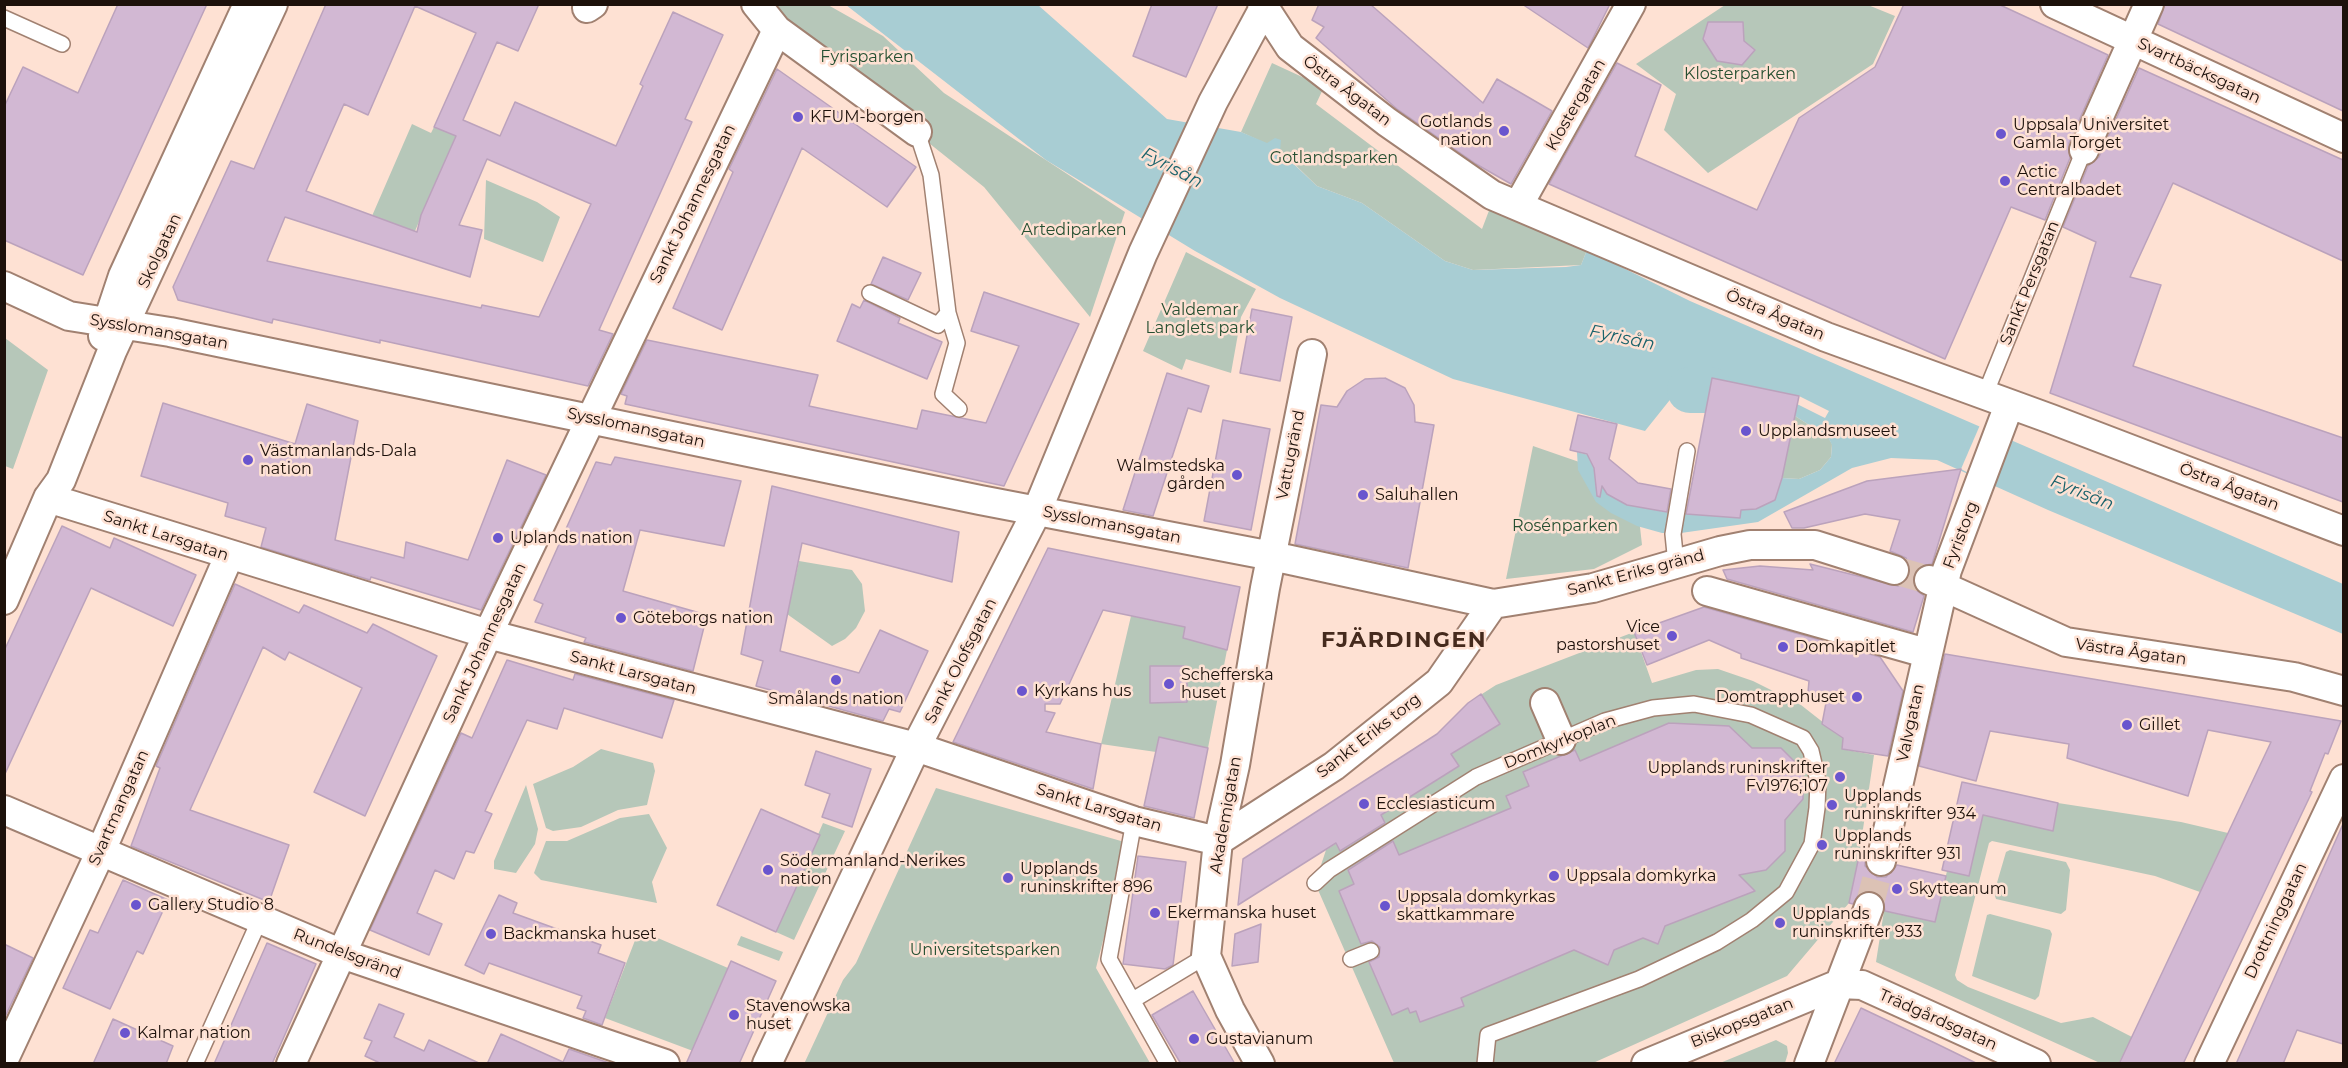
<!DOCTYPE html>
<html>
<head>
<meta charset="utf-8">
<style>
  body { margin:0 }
  #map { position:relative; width:2348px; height:1068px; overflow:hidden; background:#fee1d3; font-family:Montserrat,sans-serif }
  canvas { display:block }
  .frame { position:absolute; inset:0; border:6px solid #1d110b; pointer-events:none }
</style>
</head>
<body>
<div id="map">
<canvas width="2348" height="1068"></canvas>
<div class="frame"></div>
</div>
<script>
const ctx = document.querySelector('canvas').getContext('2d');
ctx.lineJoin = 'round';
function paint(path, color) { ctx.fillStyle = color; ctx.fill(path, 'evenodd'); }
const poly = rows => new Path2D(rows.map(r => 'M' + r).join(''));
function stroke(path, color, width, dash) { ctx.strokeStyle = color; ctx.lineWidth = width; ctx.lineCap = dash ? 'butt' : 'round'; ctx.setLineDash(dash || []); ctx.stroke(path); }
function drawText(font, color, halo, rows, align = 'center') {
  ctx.font = font + ' Montserrat,sans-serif'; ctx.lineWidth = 5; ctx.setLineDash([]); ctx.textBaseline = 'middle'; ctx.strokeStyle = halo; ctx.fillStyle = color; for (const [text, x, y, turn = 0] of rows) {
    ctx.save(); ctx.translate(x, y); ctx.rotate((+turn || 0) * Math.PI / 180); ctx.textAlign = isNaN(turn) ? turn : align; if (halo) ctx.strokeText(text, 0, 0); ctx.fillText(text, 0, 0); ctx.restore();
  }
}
const green = poly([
  [756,5,828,5,883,36,944,93,1125,212,1090,317,984,187],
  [1725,5,1868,5,1895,16,1873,64,1708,173,1664,130,1676,94,1636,64],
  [1272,63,1324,87,1316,104,1482,229,1490,208,1587,250,1581,265,1473,270,1445,261,1362,203,1317,186,1280,150,1241,132],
  [412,124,431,133,434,127,456,136,415,231,372,216],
  [486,180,537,202,560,217,543,262,484,239],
  [1186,252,1256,289,1241,317,1231,373,1186,359,1182,370,1143,351],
  [5,338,48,370,13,469,5,466],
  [1795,416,1828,437,1832,444,1831,457,1820,470,1799,479,1782,478],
  [1533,446,1585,464,1601,496,1639,518,1642,545,1594,569,1506,579],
  [799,561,852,570,862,584,865,611,856,628,845,639,832,646,787,614],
  [1131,616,1185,627,1184,638,1227,650,1208,748,1159,737,1156,752,1101,744],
  [1150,666,1187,666,1187,702,1150,703],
  [1634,632,1652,683,1696,670,1718,669,1753,681,1801,705,1843,738,1842,749,1874,755,1859,856,1849,903,1787,976,1593,1063,1394,1063,1315,883,1326,850,1459,766,1437,734,1468,703,1496,685],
  [601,749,653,763,655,771,647,805,618,810,581,827,553,831,546,828,533,784,573,767],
  [526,785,538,829,535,844,516,873,494,869,494,861],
  [936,788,1128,843,1096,968,1150,1063,804,1064,843,980,856,963],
  [2058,803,2181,822,2228,833,2200,892,2155,876,1992,841,1989,843,1955,975,1957,980,1968,987,2061,1023,2093,1017,2132,1037,2119,1063,2100,1063,1876,962,1884,911,1935,922,1947,871,1983,815,2052,830],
  [649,814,667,848,652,882,657,903,541,880,534,873,546,841,567,841,620,818],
  [823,823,845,831,794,940,776,932],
  [2010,850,2066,862,2070,870,2066,910,2061,914,1996,899,1994,893,2006,852],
  [1990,914,2050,930,2052,934,2039,996,2035,1000,1972,976,1987,915],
  [639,930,728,968,693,1051,605,1018],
  [741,936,783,952,779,961,737,945],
  [1776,1040,1787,1046,1788,1053,1785,1063,1720,1063]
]);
const water = poly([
  [846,5,1038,5,1167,119,1241,132,1267,143,1275,138,1281,140,1280,151,1317,186,1362,203,1445,261,1473,270,1566,267,1581,265,1587,250,1690,301,2343,584,2343,634,2048,510,1937,460,1891,458,1852,468,1758,522,1681,533,1662,533,1637,526,1611,513,1596,502,1578,470,1577,452,1592,456,1594,468,1607,494,1625,504,1665,512,1694,514,1776,495,1782,478,1799,479,1820,470,1831,457,1832,445,1828,437,1795,416,1797,404,1825,418,1829,411,1799,396,1712,378,1685,381,1645,431,1453,379,1280,298,1195,251,1046,160]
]);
const pier = poly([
  [1980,425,2009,439,1991,485,1961,469]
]);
const river = poly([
  [1690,390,1710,390]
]);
const building = poly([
  [118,4,207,4,83,275,4,240,4,107,23,67,78,93,118,4],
  [326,4,539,4,518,51,497,42,463,120,500,136,515,102,616,146,643,86,640,84,673,12,723,35,685,119,692,122,599,330,613,334,588,386,380,340,380,343,273,319,272,323,178,300,173,287,231,161,254,169,326,4],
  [415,6,476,33,434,127,456,136,421,215,417,232,306,191,344,104,368,115,415,6],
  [487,159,591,204,539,317,482,305,481,308,267,261,285,217,470,277,482,230,459,225,487,159],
  [1152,4,1218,4,1186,77,1133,56,1152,4],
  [1319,4,1370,4,1483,103,1497,79,1552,111,1511,184,1476,164,1397,109,1316,38,1324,27,1312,20,1319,4],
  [1522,4,1610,4,1588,48,1522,4],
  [1904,4,1998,4,2108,55,2069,143,2070,158,2045,220,2011,207,1945,359,1549,184,1617,63,1661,85,1635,156,1757,210,1799,118,1875,67,1904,4],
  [2165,4,2343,4,2343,111,2158,24,2165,4],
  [1708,22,1743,22,1744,41,1755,50,1742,65,1717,61,1703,39,1708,22],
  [2139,68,2343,160,2343,261,2173,183,2130,277,2161,285,2133,366,2343,438,2343,502,2050,393,2096,242,2063,227,2088,166,2099,157,2139,68],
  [777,69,916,167,887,207,802,148,722,330,673,308,733,172,729,169,777,69],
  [883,257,921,273,908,300,871,284,883,257],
  [984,292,1079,324,1004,486,625,404,627,396,621,394,647,340,818,375,809,406,917,429,922,410,986,423,1019,346,971,331,984,292],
  [864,300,900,318,898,323,942,342,927,379,837,341,852,304,860,308,864,300],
  [1252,309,1292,317,1280,381,1240,373,1252,309],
  [1167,373,1209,386,1201,412,1188,408,1153,516,1123,510,1167,373],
  [1385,378,1405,388,1414,405,1415,422,1434,425,1408,568,1295,544,1321,405,1337,407,1347,391,1365,379,1385,378],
  [1712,378,1799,396,1782,478,1775,500,1756,509,1741,510,1740,518,1686,514,1712,378],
  [163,403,295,444,307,404,358,421,335,540,404,558,406,542,468,560,507,460,546,475,481,610,371,577,370,580,261,547,266,528,225,516,228,503,141,476,163,403],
  [1578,415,1617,424,1609,459,1638,483,1671,489,1667,512,1627,505,1607,494,1602,486,1600,497,1597,496,1594,468,1587,454,1570,450,1578,415],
  [1223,420,1270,429,1251,530,1204,521,1223,420],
  [615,457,741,481,724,546,640,530,623,591,707,615,693,671,584,642,586,638,535,622,543,604,534,600,596,462,611,465,615,457],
  [1961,469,1932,564,1920,566,1914,574,1915,589,1924,596,1913,632,1727,579,1723,570,1760,566,1813,570,1810,564,1898,586,1906,582,1910,567,1906,558,1890,551,1900,520,1865,514,1804,528,1792,528,1784,512,1867,481,1961,469],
  [772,486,959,532,952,582,802,543,780,651,859,673,880,630,928,651,900,712,889,709,883,721,756,686,763,661,741,654,772,486],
  [62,526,110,548,114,538,196,575,173,626,91,588,4,776,4,651,62,526],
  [1048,548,1240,587,1227,650,1183,638,1185,627,1103,610,1060,704,1045,704,1045,711,1055,713,1046,732,1101,744,1093,789,953,742,1048,548],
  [235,584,299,613,304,605,367,633,373,624,437,656,365,816,314,792,362,688,289,652,285,660,263,647,190,810,289,845,269,902,131,846,160,768,156,766,235,584],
  [1704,607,1880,657,1903,691,1888,756,1842,749,1843,738,1822,724,1826,703,1808,692,1809,681,1741,658,1741,654,1709,640,1647,665,1634,632,1704,607],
  [1945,654,2341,721,2328,754,2325,753,2310,791,2312,792,2183,1064,2119,1064,2271,742,2208,730,2188,796,2067,758,2069,744,1990,731,1976,781,1919,766,1945,654],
  [507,660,573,680,575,674,674,700,662,738,564,708,557,729,527,720,485,811,492,814,474,853,466,851,454,879,435,870,417,913,442,924,429,955,370,930,461,733,472,738,507,660],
  [1150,666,1187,666,1187,702,1150,703,1150,666],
  [1481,694,1500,724,1451,754,1459,766,1381,815,1385,823,1340,851,1336,843,1238,905,1243,859,1437,734,1468,703,1481,694],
  [1669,723,1729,726,1752,748,1781,748,1803,770,1803,799,1785,820,1785,851,1766,870,1739,875,1755,891,1665,926,1658,944,1643,938,1614,950,1608,965,1574,950,1461,998,1464,1006,1420,1022,1416,1011,1410,1013,1408,1008,1392,1015,1369,962,1379,957,1380,947,1372,941,1361,944,1339,891,1354,884,1348,870,1393,841,1399,855,1511,808,1506,796,1529,786,1523,772,1575,750,1580,761,1669,723],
  [1159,737,1208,748,1194,818,1144,806,1159,737],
  [816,751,871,769,852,827,822,817,830,794,805,785,816,751],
  [1962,782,2058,803,2053,831,1983,815,1969,876,1942,870,1962,782],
  [761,809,820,835,776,932,717,905,761,809],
  [2343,824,2343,1044,2297,1030,2283,1064,2236,1064,2343,824],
  [1138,856,1186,862,1173,965,1165,969,1123,964,1138,856],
  [1859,856,1865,857,1865,866,1877,877,1886,877,1897,865,1946,876,1935,922,1885,911,1882,897,1874,891,1859,894,1853,904,1849,903,1859,856],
  [123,880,168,900,143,954,137,951,110,1009,63,988,90,930,98,933,123,880],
  [499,895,517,903,513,913,601,945,598,953,625,963,602,1025,583,1018,586,1011,577,1008,582,996,489,963,484,974,465,965,499,895],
  [1261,924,1258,962,1232,966,1235,934,1261,924],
  [267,943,316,964,272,1064,214,1064,267,943],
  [4,944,33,958,4,1019,4,944],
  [731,961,776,981,739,1064,686,1064,731,961],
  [1193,991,1235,1064,1181,1064,1152,1015,1193,991],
  [379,1004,404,1014,394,1037,424,1051,429,1040,481,1064,382,1064,365,1056,372,1041,364,1038,379,1004],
  [1861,1008,1937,1044,1978,1064,1834,1064,1861,1008],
  [113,1019,173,1046,166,1064,93,1064,113,1019],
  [501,1034,563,1062,569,1049,612,1064,487,1064,501,1034]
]);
const streetTunnel = poly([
  [1894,570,1929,580],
  [1869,907,1881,861]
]);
const lane = poly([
  [4,18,62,44],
  [870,293,938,325,948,313,931,175,917,132],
  [948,313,957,343,943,394,959,409],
  [1984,397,2084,150],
  [1676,564,1673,534,1687,451],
  [1134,821,1109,959,1168,1064],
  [1315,883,1329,870,1476,777,1605,721,1653,708,1694,704,1751,715,1803,738,1811,751,1818,781,1817,808,1812,844,1786,892,1752,920,1717,942,1639,979,1488,1035,1485,1064],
  [1351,959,1371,951],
  [1133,1000,1206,956],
  [195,1064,260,919]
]);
const street = poly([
  [756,4,777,30,917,132],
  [1262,4,1290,47,1387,122,1492,195,1826,337,2051,419,2344,531],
  [2055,4,2344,138],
  [587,8,593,4],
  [2084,150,2149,4],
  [1519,204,1631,4],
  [4,286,69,316,170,332,980,500,1272,556,1493,604,1593,588,1720,551,1750,545,1815,545,1894,570],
  [103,336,123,276,248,4],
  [48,498,488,634,916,747,1134,821,1218,841,1334,766,1439,682,1493,604],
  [1929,580,2066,642,2294,677,2344,691],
  [1707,591,1926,653],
  [4,600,48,498,61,480,112,351,273,4],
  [1545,703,1561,740],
  [4,810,342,954,665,1064],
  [1881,861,1947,570,2009,405],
  [4,1059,101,851,229,556],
  [291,1064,488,634,777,30],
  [767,1064,916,747,1037,511,1143,253,1213,102,1266,4],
  [1260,1064,1230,1010,1206,956,1218,841,1235,765,1265,588,1312,354],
  [1646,1064,1839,984,1862,985,2036,1064],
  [1809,1064,1869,907],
  [2209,1064,2344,779]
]);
const markers = [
  [798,117,6,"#6a55ce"],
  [1504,131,6,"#6a55ce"],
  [2001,134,6,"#6a55ce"],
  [2005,181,6,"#6a55ce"],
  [1746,431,6,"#6a55ce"],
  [248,460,6,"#6a55ce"],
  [1237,475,6,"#6a55ce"],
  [1363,495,6,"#6a55ce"],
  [498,538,6,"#6a55ce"],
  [621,618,6,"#6a55ce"],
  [1672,636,6,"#6a55ce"],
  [1783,647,6,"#6a55ce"],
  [836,680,6,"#6a55ce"],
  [1169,684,6,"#6a55ce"],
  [1022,691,6,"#6a55ce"],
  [1857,697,6,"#6a55ce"],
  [2127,725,6,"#6a55ce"],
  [1840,777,6,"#6a55ce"],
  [1364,804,6,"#6a55ce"],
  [1832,805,6,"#6a55ce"],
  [1822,845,6,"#6a55ce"],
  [768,870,6,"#6a55ce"],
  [1554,876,6,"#6a55ce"],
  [1008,878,6,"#6a55ce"],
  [1897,889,6,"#6a55ce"],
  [136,905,6,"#6a55ce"],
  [1385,906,6,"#6a55ce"],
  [1155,913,6,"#6a55ce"],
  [1780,923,6,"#6a55ce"],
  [491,934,6,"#6a55ce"],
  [734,1015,6,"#6a55ce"],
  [125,1033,6,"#6a55ce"],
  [1194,1039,6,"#6a55ce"]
];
const parkNames = [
  ["Fyrisparken",867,57],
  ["Klosterparken",1740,74],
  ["Gotlandsparken",1334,158],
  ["Artediparken",1074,230],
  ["Valdemar",1200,310],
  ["Langlets park",1200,328],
  ["Rosénparken",1565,526],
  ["Universitetsparken",985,950]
];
const streetNames = [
  ["Svartbäcksgatan",2199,71,25],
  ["Östra Ågatan",1347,91,37],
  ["Klostergatan",1576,105,-60],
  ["Sankt Johannesgatan",693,204,-64],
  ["Skolgatan",160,251,-65],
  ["Sankt Persgatan",2030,283,-68],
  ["Östra Ågatan",1775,315,23],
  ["Sysslomansgatan",159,332,10],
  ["Sysslomansgatan",636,428,12],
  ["Vattugränd",1291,455,-79],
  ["Östra Ågatan",2229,487,21],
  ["Sysslomansgatan",1112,525,11],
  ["Fyristorg",1961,535,-69],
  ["Sankt Larsgatan",166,536,18],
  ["Sankt Eriks gränd",1636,573,-15],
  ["Sankt Johannesgatan",485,643,-65],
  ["Västra Ågatan",2131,652,8],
  ["Sankt Olofsgatan",961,661,-63],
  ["Sankt Larsgatan",633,673,15],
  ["Valvgatan",1911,723,-78],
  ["Sankt Eriks torg",1369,736,-38],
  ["Domkyrkoplan",1560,742,-22],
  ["Svartmangatan",119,808,-66],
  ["Sankt Larsgatan",1099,808,17],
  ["Akademigatan",1226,815,-80],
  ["Drottninggatan",2276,921,-65],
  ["Rundelsgränd",347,954,21],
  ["Trädgårdsgatan",1938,1020,24],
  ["Biskopsgatan",1742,1023,-22]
];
const poiNames = [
  ["KFUM-borgen",810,117],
  ["Gotlands",1492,122,"right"],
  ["nation",1492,140,"right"],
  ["Uppsala Universitet",2013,125],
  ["Gamla Torget",2013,143],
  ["Actic",2017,172],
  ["Centralbadet",2017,190],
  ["Upplandsmuseet",1758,431],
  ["Västmanlands-Dala",260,451],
  ["nation",260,469],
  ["Walmstedska",1225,466,"right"],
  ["gården",1225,484,"right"],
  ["Saluhallen",1375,495],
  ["Uplands nation",510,538],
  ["Göteborgs nation",633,618],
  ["Vice",1660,627,"right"],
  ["pastorshuset",1660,645,"right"],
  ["Domkapitlet",1795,647],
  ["Schefferska",1181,675],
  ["huset",1181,693],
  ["Kyrkans hus",1034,691],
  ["Domtrapphuset",1845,697,"right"],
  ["Smålands nation",836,699,"center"],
  ["Gillet",2139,725],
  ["Upplands runinskrifter",1828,768,"right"],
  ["Fv1976;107",1828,786,"right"],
  ["Upplands",1844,796],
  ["runinskrifter 934",1844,814],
  ["Ecclesiasticum",1376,804],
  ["Upplands",1834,836],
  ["runinskrifter 931",1834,854],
  ["Södermanland-Nerikes",780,861],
  ["nation",780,879],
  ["Upplands",1020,869],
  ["runinskrifter 896",1020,887],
  ["Uppsala domkyrka",1566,876],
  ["Skytteanum",1909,889],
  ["Uppsala domkyrkas",1397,897],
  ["skattkammare",1397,915],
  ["Gallery Studio 8",148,905],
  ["Ekermanska huset",1167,913],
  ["Upplands",1792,914],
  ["runinskrifter 933",1792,932],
  ["Backmanska huset",503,934],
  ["Stavenowska",746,1006],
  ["huset",746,1024],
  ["Kalmar nation",137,1033],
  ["Gustavianum",1206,1039]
];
const waterNames = [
  ["Fyrisån",1172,168,28],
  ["Fyrisån",1622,338,12],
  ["Fyrisån",2082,493,22]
];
const districtNames = [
  ["FJÄRDINGEN",1404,641]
];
paint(green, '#b6c7b9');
paint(water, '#a8cdd3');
paint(pier, '#fee1d3');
stroke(river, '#a8cdd3', 46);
paint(building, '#d2b8d3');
stroke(building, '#bba2bc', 1.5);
stroke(streetTunnel, '#dcc2b5', 28, [28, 14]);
stroke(lane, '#a18171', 18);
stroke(street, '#a18171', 32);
stroke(lane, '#fff', 15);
stroke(street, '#fff', 28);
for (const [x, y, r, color] of markers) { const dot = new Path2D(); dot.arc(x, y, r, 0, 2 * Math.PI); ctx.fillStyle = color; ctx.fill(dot); stroke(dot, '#fee1d3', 2); }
drawText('16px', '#254f31', '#fee1d3', parkNames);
drawText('16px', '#1d110b', '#fee1d3', streetNames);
drawText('16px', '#1d110b', '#fee1d3', poiNames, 'left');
drawText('italic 18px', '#1a636c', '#fee1d3', waterNames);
ctx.letterSpacing = '1.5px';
drawText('bold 22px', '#452a1d', '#fee1d3', districtNames);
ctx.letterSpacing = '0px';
</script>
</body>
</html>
